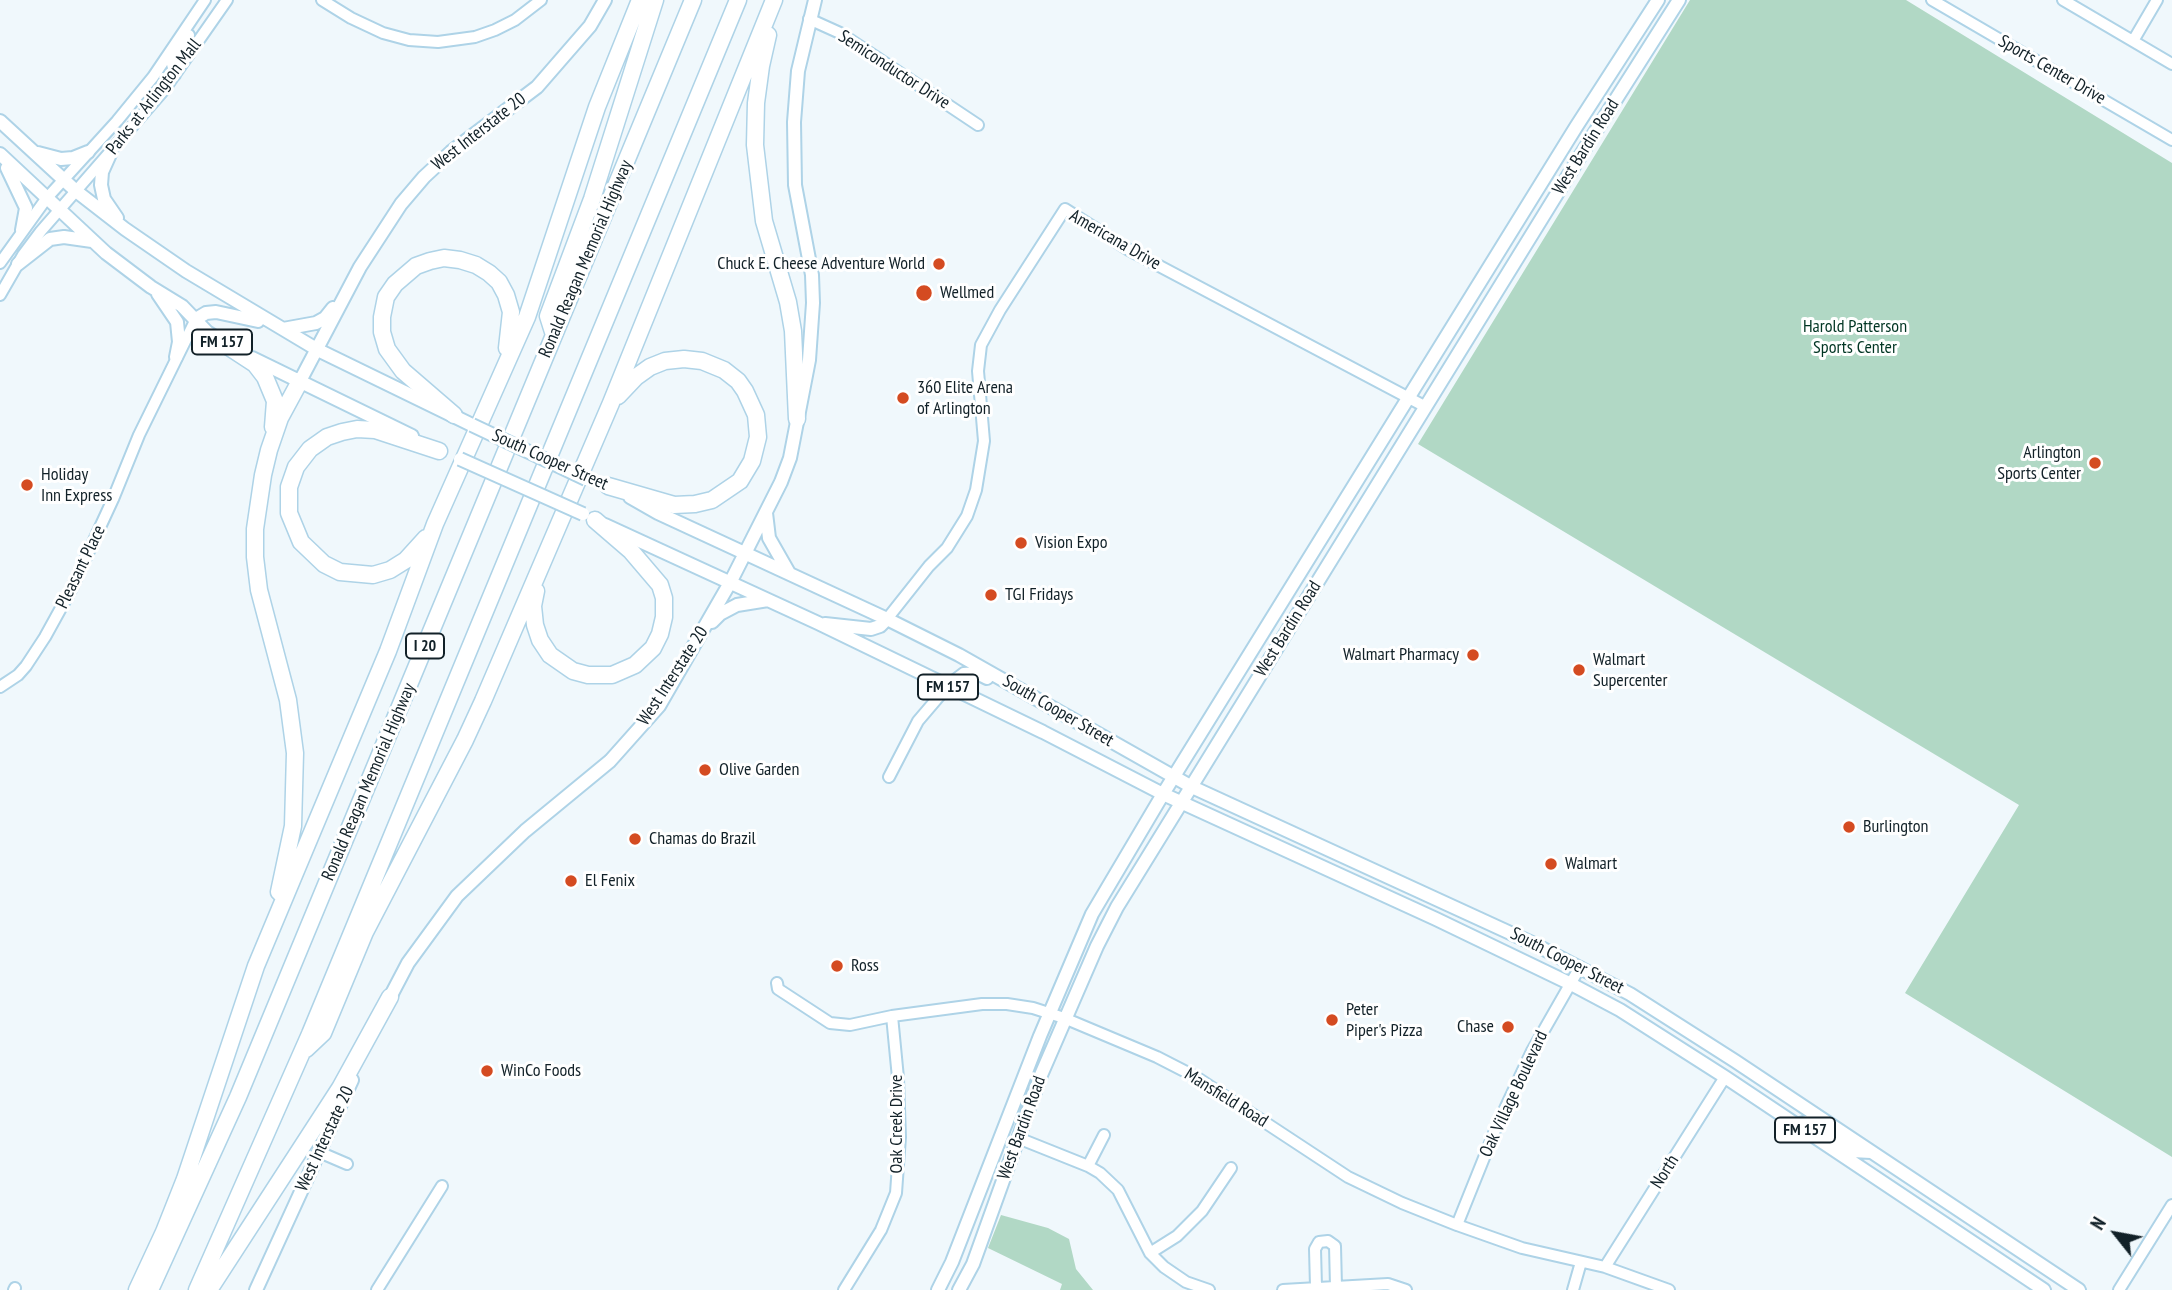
<!DOCTYPE html>
<html>
<head>
<meta charset="utf-8">
<style>
  body { margin:0 }
  #map { position:relative; width:2172px; height:1290px; overflow:hidden; background:#f0f8fc; font-family:"PT Sans Narrow",sans-serif }
  canvas { display:block }
  .north { position:absolute; left:2081px; top:1199px; width:70px; height:70px; -webkit-text-stroke:5px #fff; paint-order:stroke; rotate:301deg; font-size:19px; font-weight:700; line-height:28px; text-align:center; color:#122128 }
  .north::after { content:''; display:block; margin:auto; width:24px; height:32px; background:#122128; clip-path:polygon(50% 0,100% 100%,50% 72%,0 100%) }
</style>
</head>
<body>
<div id="map">
<canvas width="2172" height="1290"></canvas>
<div class="north">N</div>
</div>
<script>
const ctx = document.querySelector('canvas').getContext('2d');
ctx.lineJoin = 'round';
function paint(path, color) { ctx.fillStyle = color; ctx.fill(path, 'evenodd'); }
const poly = rows => new Path2D(rows.map(r => 'M' + r).join(''));
function stroke(path, color, width, dash) { ctx.strokeStyle = color; ctx.lineWidth = width; ctx.lineCap = dash ? 'butt' : 'round'; ctx.setLineDash(dash || []); ctx.stroke(path); }
function drawText(font, color, halo, rows, align = 'center') {
  ctx.font = font + ' "PT Sans Narrow",sans-serif'; ctx.lineWidth = 6; ctx.setLineDash([]); ctx.textBaseline = 'middle'; ctx.strokeStyle = halo; ctx.fillStyle = color; for (const [text, x, y, turn = 0] of rows) {
    ctx.save(); ctx.translate(x, y); ctx.rotate((+turn || 0) * Math.PI / 180); ctx.textAlign = isNaN(turn) ? turn : align; if (halo) ctx.strokeText(text, 0, 0); ctx.fillText(text, 0, 0); ctx.restore();
  }
}
const green = poly([
  [1690,0,1906,0,2172,163,2172,1157,1905,993,2019,805,1418,444],
  [1001,1215,1048,1228,1069,1239,1076,1269,1093,1290,1060,1290,1062,1284,988,1248]
]);
const minor = poly([
  [322,0,351,18,383,33,409,40,438,42,475,37,495,30,515,20,541,0],
  [1932,0,2172,140],
  [2063,0,2172,64],
  [809,19,840,33,978,125],
  [2133,41,2157,0],
  [175,75,172,64,189,35],
  [0,263,46,199,117,121,153,77,205,0],
  [0,295,23,255,41,231,164,90,227,0],
  [887,619,929,566,947,548,967,516,976,490,984,441,978,371,981,345,1000,310,1065,209,1129,250,1426,407],
  [0,687,18,675,26,666,45,637,72,588,113,499,139,435,196,319],
  [889,777,918,721,947,687],
  [777,983,778,989,830,1023,850,1025,892,1016,982,1004,1007,1004,1033,1008,1064,1018,1157,1057,1196,1077,1348,1177,1402,1203,1457,1225,1522,1248,1605,1267,1669,1290],
  [1018,1138,1088,1166,1100,1173,1118,1190,1150,1253,1164,1267,1186,1282,1209,1290],
  [319,1152,347,1164],
  [1088,1166,1104,1135],
  [1457,1225,1496,1128,1532,1051,1580,967],
  [1150,1253,1177,1236,1202,1211,1231,1168],
  [1605,1267,1725,1077],
  [1316,1287,1315,1249,1319,1242,1328,1241,1335,1246,1336,1287],
  [14,1290,15,1288],
  [377,1290,442,1186],
  [844,1290,881,1230,896,1193,900,1137,898,1078,892,1016],
  [1283,1290,1388,1284,1406,1290],
  [1573,1290,1581,1262],
  [2119,1290,2172,1205]
]);
const major = poly([
  [0,121,76,191,125,229,186,271,318,350,472,425],
  [111,152,102,172,101,185,104,199,117,218],
  [38,153,61,159,73,158,88,152],
  [0,154,106,253,151,287,182,306,207,332,235,350],
  [7,168,26,208,22,230],
  [18,264,50,239,64,237,92,241],
  [158,294,177,322,179,342,176,357],
  [196,319,206,313,216,312,258,321],
  [283,329,316,323,325,318,333,308],
  [252,358,412,436],
  [300,381,360,267,401,204,424,177,451,152,537,87,590,26,605,0],
  [630,497,658,513,887,619,959,655,1192,787,1532,943,1630,994,1735,1061,2079,1290],
  [766,513,769,538,789,573],
  [605,525,818,623,1043,732,1163,794,1436,919,1571,984,1620,1010,1725,1077,2044,1290],
  [712,622,720,614,737,605,768,600],
  [825,624,871,629,880,626,887,619],
  [947,687,964,674,977,673,987,678],
  [387,1003,408,963,457,896,525,831,610,761,659,706,731,581,781,482,790,458,809,360,813,303,812,275,795,185,794,122,798,71,815,0],
  [1797,1125,1807,1122,1852,1151,1871,1152],
  [256,1290,352,1080],
  [938,1290,952,1262,1040,1036,1092,914,1163,794,1576,127,1658,0],
  [959,1290,973,1264,1041,1075,1097,946,1117,907,1592,137,1679,0]
]);
const highway = poly([
  [768,35,761,66,756,103,755,145,764,221,788,302,793,331,797,419],
  [554,335,548,316,592,199,655,0],
  [229,347,255,364,265,377,275,401,273,427],
  [454,415,403,371,387,349,382,332,382,317,386,297,395,284,416,266,430,261,444,258,460,260,476,265,489,273,499,282,506,295,511,312,507,348],
  [608,486,674,505,695,504,712,500,740,481,752,461,758,437,756,415,745,391,738,381,724,370,702,361,684,359,665,361,650,367,636,377,618,396],
  [426,538,406,560,390,570,373,575,340,572,324,564,301,542,289,513,289,487,296,467,310,449,327,437,342,432,357,429,375,430,439,451],
  [536,591,533,606,535,625,540,640,550,655,573,671,588,675,612,675,635,665,653,648,660,634,664,617,664,598,660,585,631,551,595,520],
  [279,892,293,826,295,753,288,700,259,590,255,557,255,529,263,475,269,450,280,418,300,381],
  [306,1049,323,1033,365,932,465,740,483,701,611,403,774,0],
  [137,1290,164,1232,185,1179,256,966,388,651,435,524,527,317,597,107,640,0],
  [150,1290,238,1097,693,0],
  [197,1290,310,1034,738,0],
  [209,1290,340,1088,390,997]
]);
const majorBridge = poly([
  [472,425,586,479],
  [460,459,583,514]
]);
const markers = [
  [939,264,7,"#d44b21"],
  [924,293,9,"#d44b21"],
  [903,398,7,"#d44b21"],
  [2095,463,7,"#d44b21"],
  [27,485,7,"#d44b21"],
  [1021,543,7,"#d44b21"],
  [991,595,7,"#d44b21"],
  [1473,655,7,"#d44b21"],
  [1579,670,7,"#d44b21"],
  [705,770,7,"#d44b21"],
  [1849,827,7,"#d44b21"],
  [635,839,7,"#d44b21"],
  [1551,864,7,"#d44b21"],
  [571,881,7,"#d44b21"],
  [837,966,7,"#d44b21"],
  [1332,1020,7,"#d44b21"],
  [1508,1027,7,"#d44b21"],
  [487,1071,7,"#d44b21"]
];
const shields = [
  [222,342,60],
  [425,646,38],
  [948,687,60],
  [1805,1130,60]
];
const shieldNames = [
  ["FM 157",222,342],
  ["I 20",425,646],
  ["FM 157",948,687],
  ["FM 157",1805,1130]
];
const streetNames = [
  ["Semiconductor Drive",894,70,33],
  ["Sports Center Drive",2052,70,30],
  ["Parks at Arlington Mall",154,97,-52],
  ["West Interstate 20",479,132,-38],
  ["West Bardin Road",1586,147,-58],
  ["Americana Drive",1115,240,30],
  ["Ronald Reagan Memorial Highway",586,259,-67],
  ["South Cooper Street",550,460,24],
  ["Pleasant Place",81,567,-64],
  ["West Bardin Road",1288,629,-58],
  ["West Interstate 20",673,676,-57],
  ["South Cooper Street",1058,711,30],
  ["Ronald Reagan Memorial Highway",369,782,-67],
  ["South Cooper Street",1567,961,27],
  ["Oak Village Boulevard",1514,1094,-65],
  ["Mansfield Road",1226,1098,32],
  ["Oak Creek Drive",897,1124,-90],
  ["West Bardin Road",1022,1128,-70],
  ["West Interstate 20",325,1139,-65],
  ["North",1665,1172,-58]
];
const poiNames = [
  ["Chuck E. Cheese Adventure World",925,264,"right"],
  ["Wellmed",940,293],
  ["360 Elite Arena",917,388],
  ["of Arlington",917,409],
  ["Arlington",2081,453,"right"],
  ["Sports Center",2081,474,"right"],
  ["Holiday",41,475],
  ["Inn Express",41,496],
  ["Vision Expo",1035,543],
  ["TGI Fridays",1005,595],
  ["Walmart Pharmacy",1459,655,"right"],
  ["Walmart",1593,660],
  ["Supercenter",1593,681],
  ["Olive Garden",719,770],
  ["Burlington",1863,827],
  ["Chamas do Brazil",649,839],
  ["Walmart",1565,864],
  ["El Fenix",585,881],
  ["Ross",851,966],
  ["Peter",1346,1010],
  ["Piper's Pizza",1346,1031],
  ["Chase",1494,1027,"right"],
  ["WinCo Foods",501,1071]
];
const parkNames = [
  ["Harold Patterson",1855,327],
  ["Sports Center",1855,348]
];
paint(green, '#b1d8c5');
stroke(minor, '#aed3e7', 14);
stroke(major, '#aed3e7', 16);
stroke(highway, '#aed3e7', 19);
stroke(minor, '#fff', 10);
stroke(major, '#fff', 12);
stroke(highway, '#fff', 16);
stroke(majorBridge, '#aed3e7', 16, []);
stroke(majorBridge, '#fff', 12);
for (const [x, y, r, color] of markers) { const dot = new Path2D(); dot.arc(x, y, r, 0, 2 * Math.PI); ctx.fillStyle = color; ctx.fill(dot); stroke(dot, '#fff', 2.5); }
for (const [x, y, w] of shields) { const box = new Path2D(); box.roundRect(x - w / 2, y - 12.5, w, 25, 5); ctx.fillStyle = '#fff'; ctx.fill(box); stroke(box, '#122128', 2); }
drawText('bold 16px', '#122128', null, shieldNames);
drawText('18px', '#122128', '#fff', streetNames);
drawText('18px', '#122128', '#fff', poiNames, 'left');
drawText('18px', '#003523', '#fff', parkNames);
</script>
</body>
</html>
